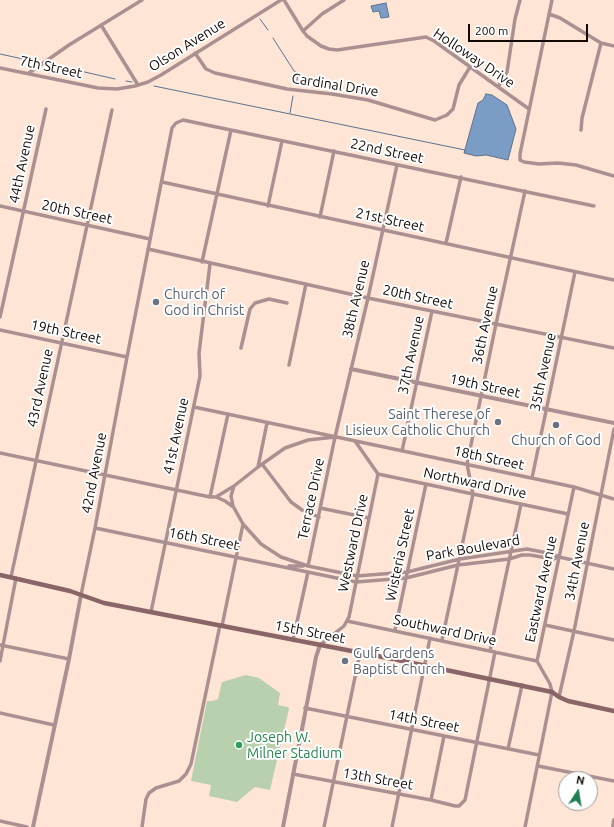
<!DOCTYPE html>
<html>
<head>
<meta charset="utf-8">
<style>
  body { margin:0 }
  #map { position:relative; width:614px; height:827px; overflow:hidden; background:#ffe5d5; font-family:Ubuntu,sans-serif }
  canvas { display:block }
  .north { position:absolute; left:558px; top:771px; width:40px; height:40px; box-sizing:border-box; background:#fff; border:1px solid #a19d9b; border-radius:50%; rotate:12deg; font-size:11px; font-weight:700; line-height:16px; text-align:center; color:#130a06 }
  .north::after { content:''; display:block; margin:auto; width:14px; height:18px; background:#227e54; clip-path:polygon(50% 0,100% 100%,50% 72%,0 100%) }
  .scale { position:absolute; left:468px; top:24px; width:120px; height:18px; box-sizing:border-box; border:2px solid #130a06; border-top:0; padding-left:5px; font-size:12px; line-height:14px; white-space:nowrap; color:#130a06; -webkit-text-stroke:3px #fff; paint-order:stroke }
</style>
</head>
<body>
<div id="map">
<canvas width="614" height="827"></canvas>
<div class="north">N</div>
<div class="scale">200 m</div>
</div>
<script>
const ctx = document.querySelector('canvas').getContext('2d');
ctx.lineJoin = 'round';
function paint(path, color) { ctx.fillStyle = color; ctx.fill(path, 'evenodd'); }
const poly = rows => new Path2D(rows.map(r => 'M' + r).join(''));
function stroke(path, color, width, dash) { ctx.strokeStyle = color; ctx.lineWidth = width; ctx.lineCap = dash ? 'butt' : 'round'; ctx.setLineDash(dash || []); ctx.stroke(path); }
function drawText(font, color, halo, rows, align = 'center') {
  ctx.font = font + ' Ubuntu,sans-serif'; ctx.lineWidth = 4; ctx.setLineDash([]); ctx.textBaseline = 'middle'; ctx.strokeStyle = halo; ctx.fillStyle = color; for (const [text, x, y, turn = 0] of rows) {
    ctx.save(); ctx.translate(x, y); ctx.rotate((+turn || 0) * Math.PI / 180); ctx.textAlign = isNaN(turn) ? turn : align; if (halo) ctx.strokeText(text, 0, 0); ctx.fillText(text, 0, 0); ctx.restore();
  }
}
const green = poly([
  [246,675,259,678,280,693,278,705,288,707,289,709,270,790,255,787,237,802,209,796,211,785,191,781,207,701,213,701,218,699,222,682]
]);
const water = poly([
  [386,3,389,17,381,18,379,11,373,12,371,6,386,3],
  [486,94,492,95,507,105,516,129,508,160,486,155,476,156,464,153,478,103,483,100,486,94]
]);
const stream = poly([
  [260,19,268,30],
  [273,38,294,71,298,74,296,85],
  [0,54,23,59],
  [50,64,115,79],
  [126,81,132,82],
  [154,86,465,150],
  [290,113,293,96]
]);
const minor = poly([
  [284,0,303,31,307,36,321,46,329,49,337,50,426,37,434,41,529,109],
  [552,0,520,154,520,160,524,162,539,164,558,163,576,165,614,176],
  [549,14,560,18,601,43,614,46],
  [101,25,138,85],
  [303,31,322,14,344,0],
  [195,53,206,69,215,73,287,89,332,94,368,100,435,120,447,115,453,109,459,85,470,67],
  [0,68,98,88,117,89,135,86,148,82,161,75,281,0],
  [29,73,69,45,142,0],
  [498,87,507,72,515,19,520,0],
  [581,130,582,118,601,43],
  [162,182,614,280],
  [0,206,150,239],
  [268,206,282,141],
  [320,217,334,151],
  [446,243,461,177],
  [148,249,368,298,614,348],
  [202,262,231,130],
  [0,317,46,109],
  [0,330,127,357],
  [241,348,250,309,255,303,269,299,287,303],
  [289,365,306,284],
  [194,407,574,487,614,499],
  [335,437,308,440,285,448,258,467,234,486,231,496,233,506,243,524,261,544,281,557,308,566,357,576,407,572,460,559,527,549,553,554,559,557,614,569],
  [402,451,432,311],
  [0,453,210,497,216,497,234,486],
  [262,464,291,502,302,510,319,517],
  [258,467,267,423],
  [378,474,568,514],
  [532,478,575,272],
  [210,497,228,414],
  [216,497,225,501,232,506],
  [320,508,369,518],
  [95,528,356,582,406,578,458,565,509,559,522,555,530,555,553,559,559,557],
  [289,566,303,566],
  [308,566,335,437,368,298,397,165],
  [11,577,112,110],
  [81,595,95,528,127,357,172,128,176,123,183,120,594,206],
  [151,612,200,376,199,353,210,264],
  [347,621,537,661],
  [545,625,614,640],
  [222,626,243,524],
  [395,630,426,484],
  [293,640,308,572],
  [442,640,473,494,467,464,496,324,525,191],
  [0,645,69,659],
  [320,645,344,626,349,617,378,474,355,441],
  [490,651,521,504],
  [0,661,16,578],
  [559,697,574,631,614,429],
  [305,708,539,755],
  [0,713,54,725],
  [508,749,522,685],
  [538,766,614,781],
  [293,774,431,800,455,806,459,806,465,800,495,652],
  [431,800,444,736],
  [0,821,27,827],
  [142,827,146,799,149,793,156,788,179,781,186,774,191,764,220,625],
  [324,827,360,653],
  [392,827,430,638],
  [525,827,552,692,550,684,537,661,574,487]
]);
const tertiary = poly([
  [351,369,614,423],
  [33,827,69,659,81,595],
  [283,827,316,657,320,645],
  [613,827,614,820]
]);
const secondary = poly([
  [0,575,70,591,104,603,393,659,552,692,559,697,568,701,614,711]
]);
const markers = [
  [156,302,4,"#6b7280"],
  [498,422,4,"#6b7280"],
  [556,425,4,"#6b7280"],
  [345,661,4,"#6b7280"],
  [239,745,4,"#2e9e5b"]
];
const streetNames = [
  ["Olson Avenue",187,45,-32],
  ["Holloway Drive",474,58,34],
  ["7th Street",51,67,12],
  ["Cardinal Drive",335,85,9],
  ["22nd Street",387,151,12],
  ["44th Avenue",22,164,-78],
  ["20th Street",77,212,12],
  ["21st Street",390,220,12],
  ["20th Street",418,297,12],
  ["38th Avenue",356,299,-77],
  ["36th Avenue",485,325,-78],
  ["19th Street",66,332,12],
  ["37th Avenue",411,355,-78],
  ["35th Avenue",543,372,-78],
  ["19th Street",485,386,12],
  ["43rd Avenue",40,388,-78],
  ["41st Avenue",176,436,-78],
  ["18th Street",489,458,12],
  ["42nd Avenue",94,473,-79],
  ["Northward Drive",475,483,12],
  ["Terrace Drive",311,499,-78],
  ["16th Street",204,539,11],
  ["Westward Drive",353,543,-78],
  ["Park Boulevard",473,548,-10],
  ["Wisteria Street",400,555,-78],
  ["34th Avenue",577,561,-79],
  ["Eastward Avenue",541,589,-78],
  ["Southward Drive",445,630,12],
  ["15th Street",310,632,11],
  ["14th Street",424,721,11],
  ["13th Street",378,779,10]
];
const worshipNames = [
  ["Church of",164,294],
  ["God in Christ",164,310],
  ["Saint Therese of",490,414,"right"],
  ["Lisieux Catholic Church",490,430,"right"],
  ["Church of God",556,440,"center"],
  ["Gulf Gardens",353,653],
  ["Baptist Church",353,669]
];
const leisureNames = [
  ["Joseph W.",247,737],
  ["Milner Stadium",247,753]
];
paint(green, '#b8d0ae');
paint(water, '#7b9dc5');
stroke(water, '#5c718c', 1);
stroke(stream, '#5c718c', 1);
stroke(minor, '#ab9092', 3.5);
stroke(tertiary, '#ab9092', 4);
stroke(secondary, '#8a6568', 4.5);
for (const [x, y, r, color] of markers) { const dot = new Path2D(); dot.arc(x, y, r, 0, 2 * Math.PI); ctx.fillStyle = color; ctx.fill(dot); stroke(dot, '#fff', 1.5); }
drawText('14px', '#130a06', '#fff', streetNames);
drawText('14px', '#5b616d', '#fff', worshipNames, 'left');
drawText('14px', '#27864d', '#fff', leisureNames, 'left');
</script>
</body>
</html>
